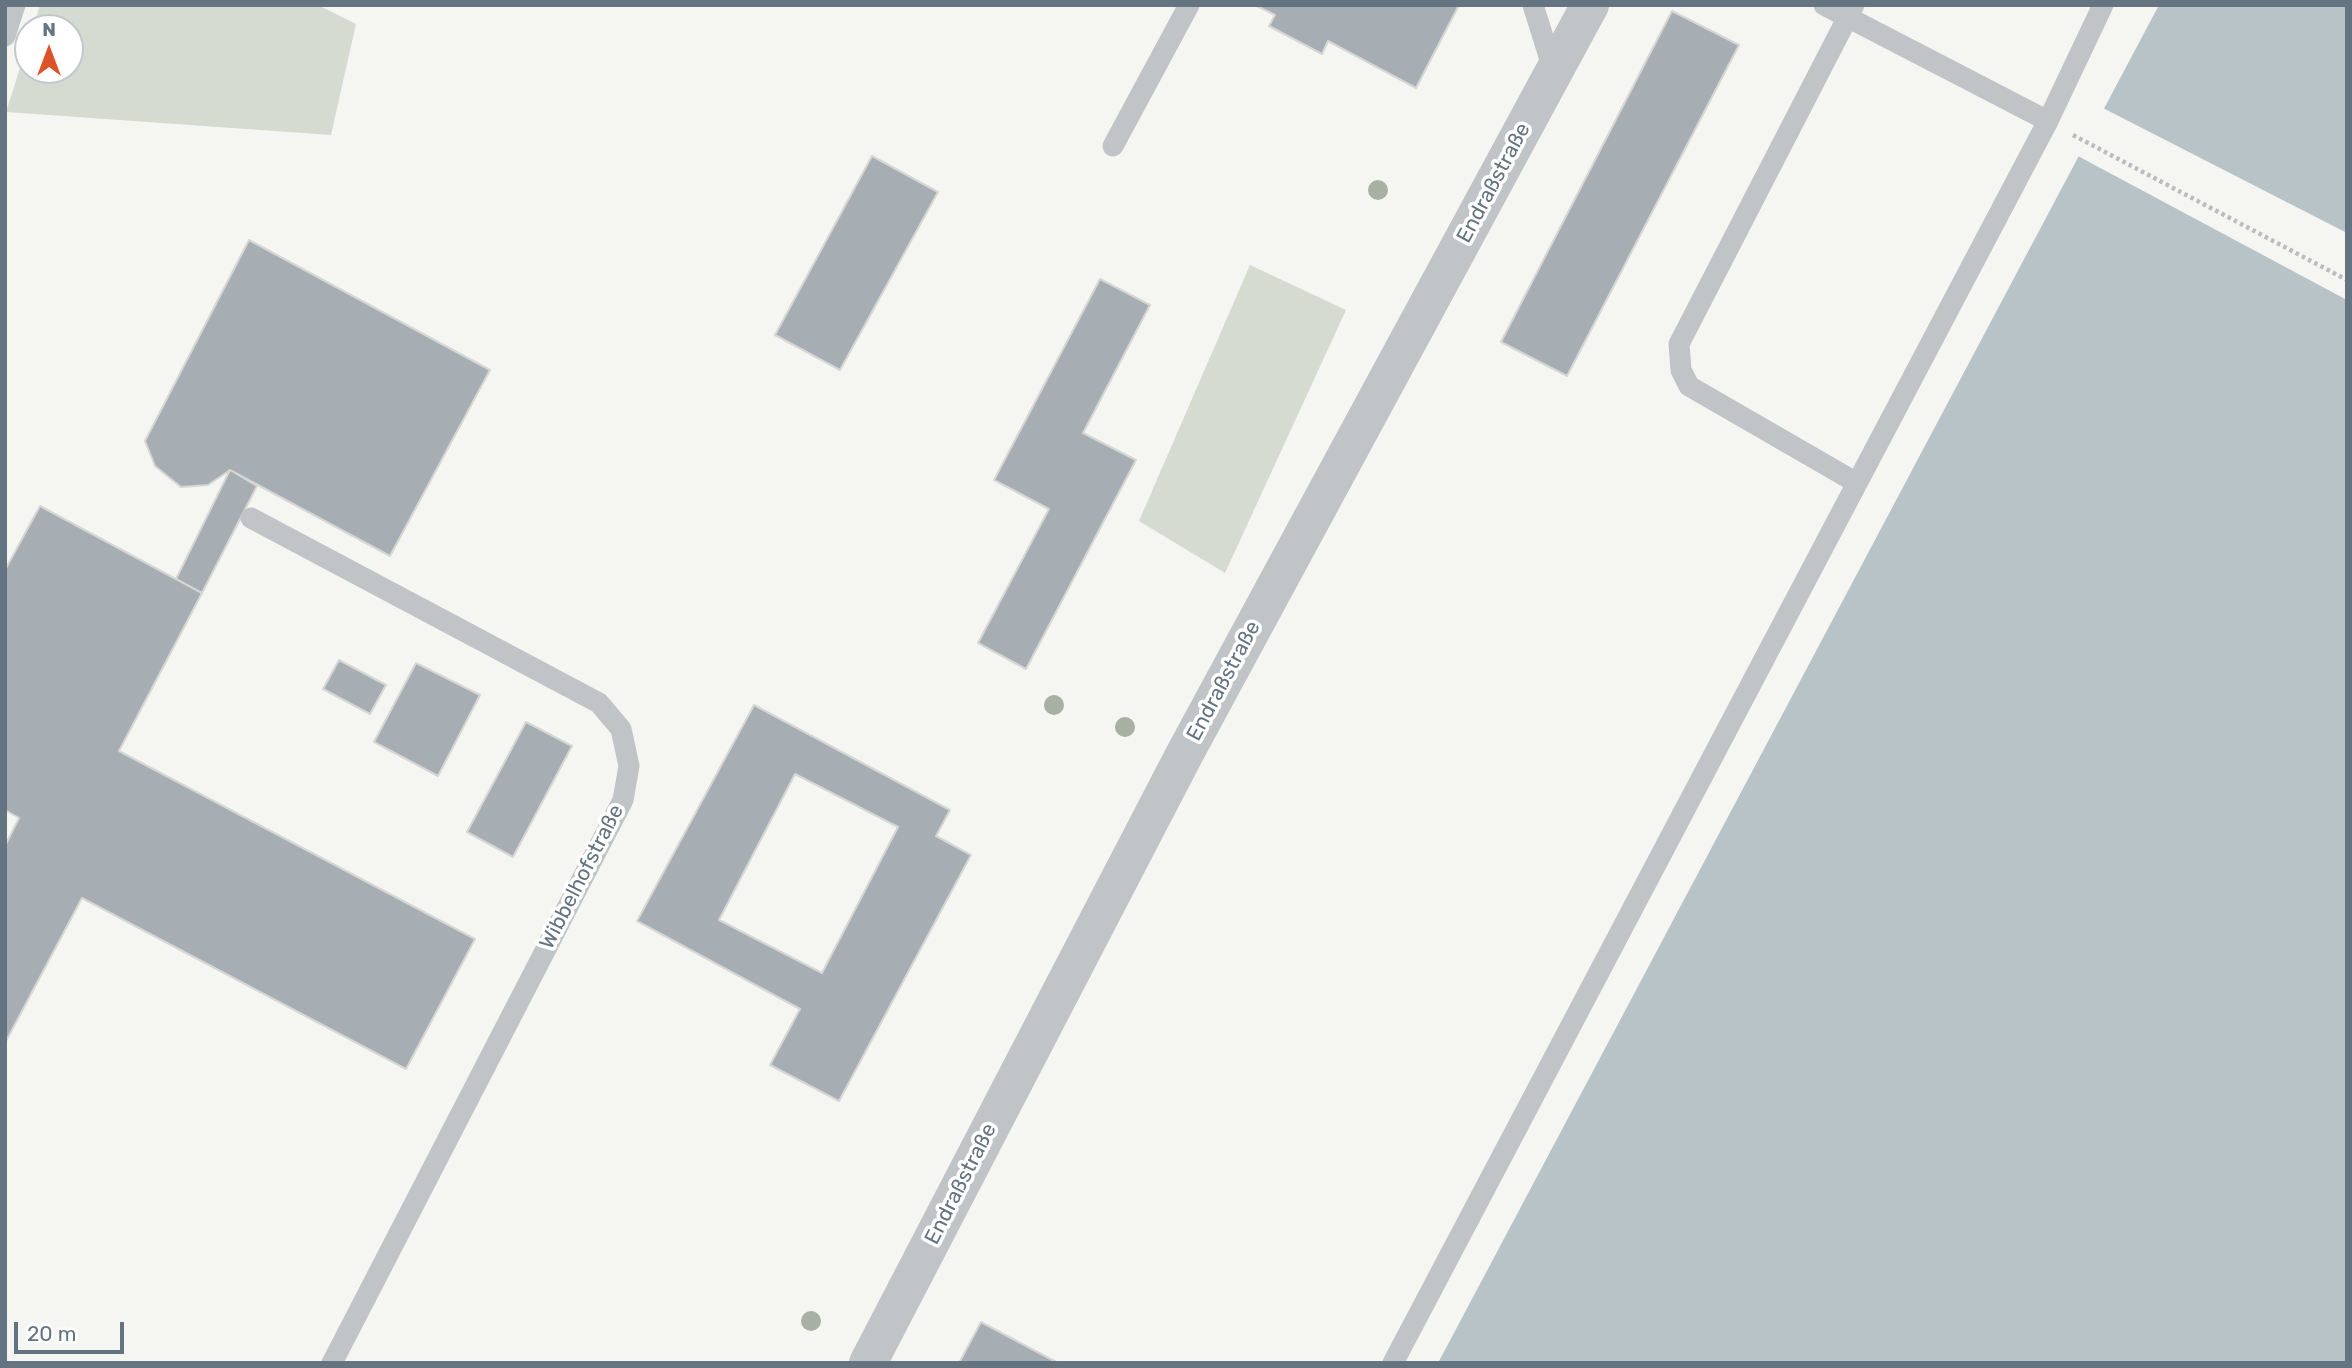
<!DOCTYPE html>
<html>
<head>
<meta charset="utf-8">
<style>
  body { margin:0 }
  #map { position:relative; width:2352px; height:1368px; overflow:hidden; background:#f5f5f1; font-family:Rubik,sans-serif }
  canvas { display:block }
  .frame { position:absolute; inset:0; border:7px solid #657481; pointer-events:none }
  .north { position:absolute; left:14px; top:14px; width:70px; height:70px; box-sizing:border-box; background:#fff; border:2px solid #c1c7cd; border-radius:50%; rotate:0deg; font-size:19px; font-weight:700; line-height:28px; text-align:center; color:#657481 }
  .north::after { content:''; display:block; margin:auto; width:24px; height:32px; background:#dd5329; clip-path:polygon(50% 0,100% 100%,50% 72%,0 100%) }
  .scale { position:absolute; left:14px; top:1322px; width:110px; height:32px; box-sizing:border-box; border:4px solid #657481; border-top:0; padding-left:9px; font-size:21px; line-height:24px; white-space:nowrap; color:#657481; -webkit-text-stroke:5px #fff; paint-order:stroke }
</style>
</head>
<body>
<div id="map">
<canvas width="2352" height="1368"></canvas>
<div class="frame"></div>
<div class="north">N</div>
<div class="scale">20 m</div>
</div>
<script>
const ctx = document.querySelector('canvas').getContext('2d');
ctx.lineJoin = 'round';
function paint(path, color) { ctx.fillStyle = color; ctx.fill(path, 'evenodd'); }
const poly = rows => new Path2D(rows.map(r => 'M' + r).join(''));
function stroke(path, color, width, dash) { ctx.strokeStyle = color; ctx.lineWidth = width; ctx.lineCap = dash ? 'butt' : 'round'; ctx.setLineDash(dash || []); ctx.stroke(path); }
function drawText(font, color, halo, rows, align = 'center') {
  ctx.font = font + ' Rubik,sans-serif'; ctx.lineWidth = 7; ctx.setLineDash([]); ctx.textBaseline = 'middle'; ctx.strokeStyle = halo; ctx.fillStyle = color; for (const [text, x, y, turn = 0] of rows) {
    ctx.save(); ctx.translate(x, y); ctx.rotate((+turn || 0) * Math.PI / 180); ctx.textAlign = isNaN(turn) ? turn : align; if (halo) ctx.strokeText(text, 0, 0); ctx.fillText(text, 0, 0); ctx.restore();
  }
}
const green = poly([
  [40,5,318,5,356,24,331,135,6,112,28,43,28,70,70,70,70,28,33,28],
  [1250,265,1346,310,1225,573,1139,521]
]);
const water = poly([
  [2159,5,2347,5,2347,1363,1438,1363]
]);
const pier = poly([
  [2101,107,2347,233,2347,300,2076,155]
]);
const building = poly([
  [1255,5,1459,5,1416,88,1328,41,1322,54,1269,26,1275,15,1255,5],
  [1672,11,1739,45,1567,376,1501,342,1672,11],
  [872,156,938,192,840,370,775,335,872,156],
  [249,240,490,370,390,556,230,470,208,485,181,487,155,466,145,441,249,240],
  [1100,279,1150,305,1083,433,1136,460,1026,669,978,643,1049,509,994,480,1100,279],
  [230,470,257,486,202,593,176,579,230,470],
  [40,506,202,593,119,751,475,939,406,1069,82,898,5,1043,5,846,19,818,5,810,5,570,40,506],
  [339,660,386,685,370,714,323,689,339,660],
  [416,663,480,695,438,776,374,742,416,663],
  [754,705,950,810,936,836,971,855,839,1101,770,1065,800,1009,637,921,754,705],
  [795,774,898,827,822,973,719,920,795,774],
  [526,722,572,746,513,857,467,832,526,722],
  [981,1322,1058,1363,959,1363,981,1322]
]);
const path = poly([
  [2073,135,2347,280]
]);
const service = poly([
  [1533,5,1554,72],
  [1824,5,2048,121],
  [1854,5,1679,344,1681,370,1689,386,1857,483],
  [5,36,15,5],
  [1113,146,1189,5],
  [251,518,599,703,621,729,629,766,623,800,332,1363],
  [1393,1363,2048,121,2103,5]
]);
const minor = poly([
  [868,1363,1184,755,1590,5]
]);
const trees = [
  [1378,190],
  [1054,705],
  [1125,727],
  [811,1321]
];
const streetNames = [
  ["Endraßstraße",1494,183,-62],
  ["Endraßstraße",1224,681,-62],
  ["Wibbelhofstraße",582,877,-63],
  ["Endraßstraße",961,1184,-63]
];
paint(green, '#d6dbd2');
paint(water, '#b7c3c7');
paint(pier, '#f5f5f1');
paint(building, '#a7aeb3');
stroke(building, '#d6d6d4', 2);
stroke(path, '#babcbe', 4.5, [3.5, 3.5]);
stroke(service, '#c0c4c7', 21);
stroke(minor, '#c0c4c7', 38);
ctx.fillStyle = '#a7b0a3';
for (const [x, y] of trees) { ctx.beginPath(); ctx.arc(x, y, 10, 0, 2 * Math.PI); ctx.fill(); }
drawText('21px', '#657481', '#fff', streetNames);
</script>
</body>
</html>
